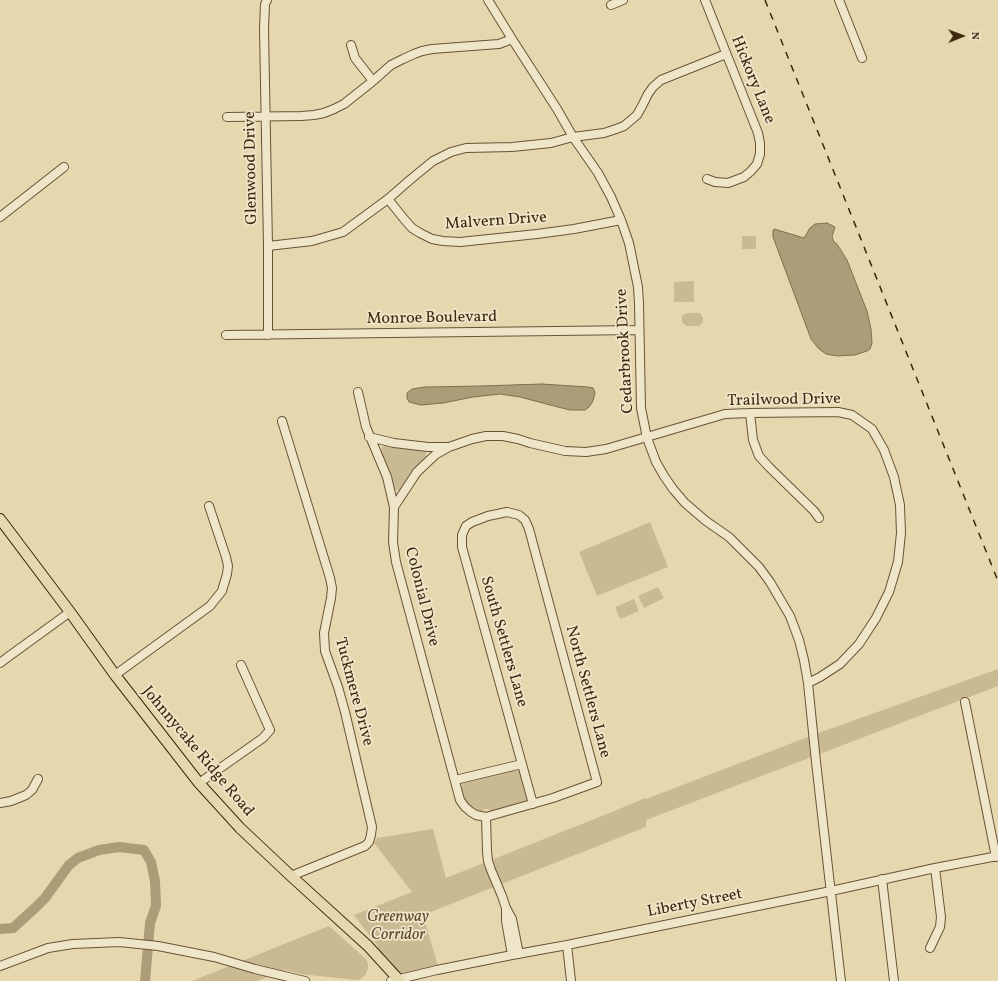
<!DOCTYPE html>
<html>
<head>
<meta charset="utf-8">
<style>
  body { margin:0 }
  #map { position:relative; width:998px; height:981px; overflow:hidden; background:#e6d8ae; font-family:Vollkorn,serif }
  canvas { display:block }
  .north { position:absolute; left:942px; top:16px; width:40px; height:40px; -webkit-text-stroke:3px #efe6ca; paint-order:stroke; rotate:89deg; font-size:11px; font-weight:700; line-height:16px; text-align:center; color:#3e270e }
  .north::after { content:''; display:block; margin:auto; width:14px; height:18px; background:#3e270e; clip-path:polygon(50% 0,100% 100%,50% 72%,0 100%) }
</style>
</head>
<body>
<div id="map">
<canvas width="998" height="981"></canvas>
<div class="north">N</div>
</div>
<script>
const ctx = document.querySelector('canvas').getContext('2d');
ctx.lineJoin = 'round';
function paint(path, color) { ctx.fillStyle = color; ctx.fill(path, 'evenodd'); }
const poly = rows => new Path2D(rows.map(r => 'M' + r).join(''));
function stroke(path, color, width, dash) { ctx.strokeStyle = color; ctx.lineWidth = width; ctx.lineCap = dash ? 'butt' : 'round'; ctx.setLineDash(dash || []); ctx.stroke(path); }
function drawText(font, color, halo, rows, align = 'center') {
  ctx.font = font + ' Vollkorn,serif'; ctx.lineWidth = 3.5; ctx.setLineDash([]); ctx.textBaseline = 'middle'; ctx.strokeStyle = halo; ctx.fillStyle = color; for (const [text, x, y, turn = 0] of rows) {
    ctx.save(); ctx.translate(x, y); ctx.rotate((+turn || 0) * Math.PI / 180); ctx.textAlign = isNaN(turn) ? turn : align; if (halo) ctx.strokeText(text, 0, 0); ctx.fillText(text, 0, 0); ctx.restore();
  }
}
const green = poly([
  [742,236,756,236,756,249,742,249],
  [694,281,694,302,674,302,674,282],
  [687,313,700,313,703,318,703,322,700,325,698,326,687,326,685,325,682,322,682,317,683,315],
  [386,444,424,450,426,453,426,459,402,488,400,490,396,490,392,487,386,465,381,452,382,447],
  [650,522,668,567,597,596,579,552],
  [658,587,664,598,644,608,638,596],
  [634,599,639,611,620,619,615,607],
  [998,669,998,686,646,820,646,827,423,915,439,969,399,977,383,966,377,944,372,939,354,915,412,892,374,843,377,838,433,829,446,878,612,812,645,798,646,799,813,735],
  [514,770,520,771,521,775,527,797,526,802,490,812,489,809,486,809,483,810,482,813,473,810,469,807,464,799,461,791,462,785,463,783],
  [329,926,366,959,368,964,368,969,365,975,361,979,355,980,301,974,285,970,257,981,192,981]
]);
const water = poly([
  [827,223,835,227,832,237,834,242,837,244,847,260,867,311,871,329,872,343,870,349,867,351,855,355,837,356,826,354,819,349,811,339,773,237,773,231,774,229,804,238,810,228,815,224,827,223],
  [542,384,588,387,593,388,595,393,593,401,589,407,585,410,570,410,550,405,520,397,500,394,473,397,443,403,421,405,409,402,407,398,407,393,412,389,425,387,481,386,542,384]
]);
const river = poly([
  [0,929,13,928,35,908,45,898,69,865,78,858,99,850,119,847,144,850,151,862,155,881,156,906,150,923,145,981]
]);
const minor = poly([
  [267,0,265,4,264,29,268,246,268,335],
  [488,0,512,39,557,109,573,137,598,173,611,197,621,220,629,243,638,287,639,304,641,408,647,438,656,462,664,476,673,489,685,503,706,521,729,537,759,567,770,582,790,616,799,640,804,660,808,683],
  [705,0,758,133,760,143,760,154,757,164,751,171,744,177,728,183,715,182,707,179],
  [839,0,862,58],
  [611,5,623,0],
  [351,45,355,58,373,81],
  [227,117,301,116,314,115,324,113,334,109,344,104,373,81,391,65,403,59,414,54,422,51,432,49,499,44,512,39],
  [388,199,404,219,412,228,420,233,432,239,443,241,460,242,537,234,574,229,621,220],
  [0,217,64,167],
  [268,246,312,241,343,232,388,199,411,179,433,161,451,152,466,148,512,147,551,143,573,137,604,133,616,129,624,126,637,115,642,106,648,94,653,87,661,80,726,54],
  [226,335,639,330],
  [358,392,366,427,387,477,394,507],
  [750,413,753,440,759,456,769,467,814,511,819,518],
  [282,421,330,578,332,588,331,598,324,633,325,651,338,687,345,712,372,827,371,835,369,842,365,846,291,876],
  [369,437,394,443,428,447,448,447],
  [0,663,8,657,70,612],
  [115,675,210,606,222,591,227,574,228,566,226,557,209,506],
  [965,702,996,857],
  [455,780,522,764],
  [199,783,263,738,270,730,241,665],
  [0,803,11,801,26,795,32,790,38,779],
  [533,804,462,547,462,535,466,526,472,522,488,516,507,512,519,515,525,520,529,529,597,782,553,798,486,817,476,815,471,812,465,807,460,800,396,562,393,542,394,507,417,472,435,455,449,447,472,439,486,436,503,436,518,439,530,443,565,451,586,452,606,449,725,414,750,413,838,412,852,415,872,429,884,450,894,477,900,505,901,533,898,562,889,592,876,618,859,644,840,664,820,677,808,683,816,762,841,981],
  [486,817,487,851,488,861,491,870,502,896,506,908,512,919,519,954],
  [882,879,894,981],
  [506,909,506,921,512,955],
  [567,945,571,981],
  [930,948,940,927,941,917,935,868],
  [0,966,48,948,73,944,119,942,158,946,214,957,255,969,305,981],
  [391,981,437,970,512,955,567,945,831,891,935,868,998,856]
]);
const major = poly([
  [0,519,70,612,115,675,199,783,240,828,291,876,368,946,400,981]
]);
const rail = poly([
  [765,0,998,581]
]);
const streetNames = [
  ["Hickory Lane",752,80,68],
  ["Glenwood Drive",252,168,-91],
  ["Malvern Drive",496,222,-4],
  ["Monroe Boulevard",432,319,-1],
  ["Cedarbrook Drive",626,351,-93],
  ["Trailwood Drive",784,401,-1],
  ["Colonial Drive",421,597,76],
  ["South Settlers Lane",503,642,74],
  ["Tuckmere Drive",353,692,75],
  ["North Settlers Lane",587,692,75],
  ["Johnnycake Ridge Road",197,752,50],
  ["Liberty Street",695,904,-11]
];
const parkNames = [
  ["Greenway",398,918],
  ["Corridor",398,936]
];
paint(green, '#c9ba93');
paint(water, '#ad9c78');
stroke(water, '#816d4e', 1);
stroke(river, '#ad9c78', 10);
stroke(minor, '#685336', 10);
stroke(major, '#3e270e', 12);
stroke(minor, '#efe6ca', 8);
stroke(major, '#e6d8ae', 10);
stroke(rail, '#3e270e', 1.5, [7, 7]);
drawText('16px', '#3e270e', '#efe6ca', streetNames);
drawText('italic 16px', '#614c2f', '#efe6ca', parkNames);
</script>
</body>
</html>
